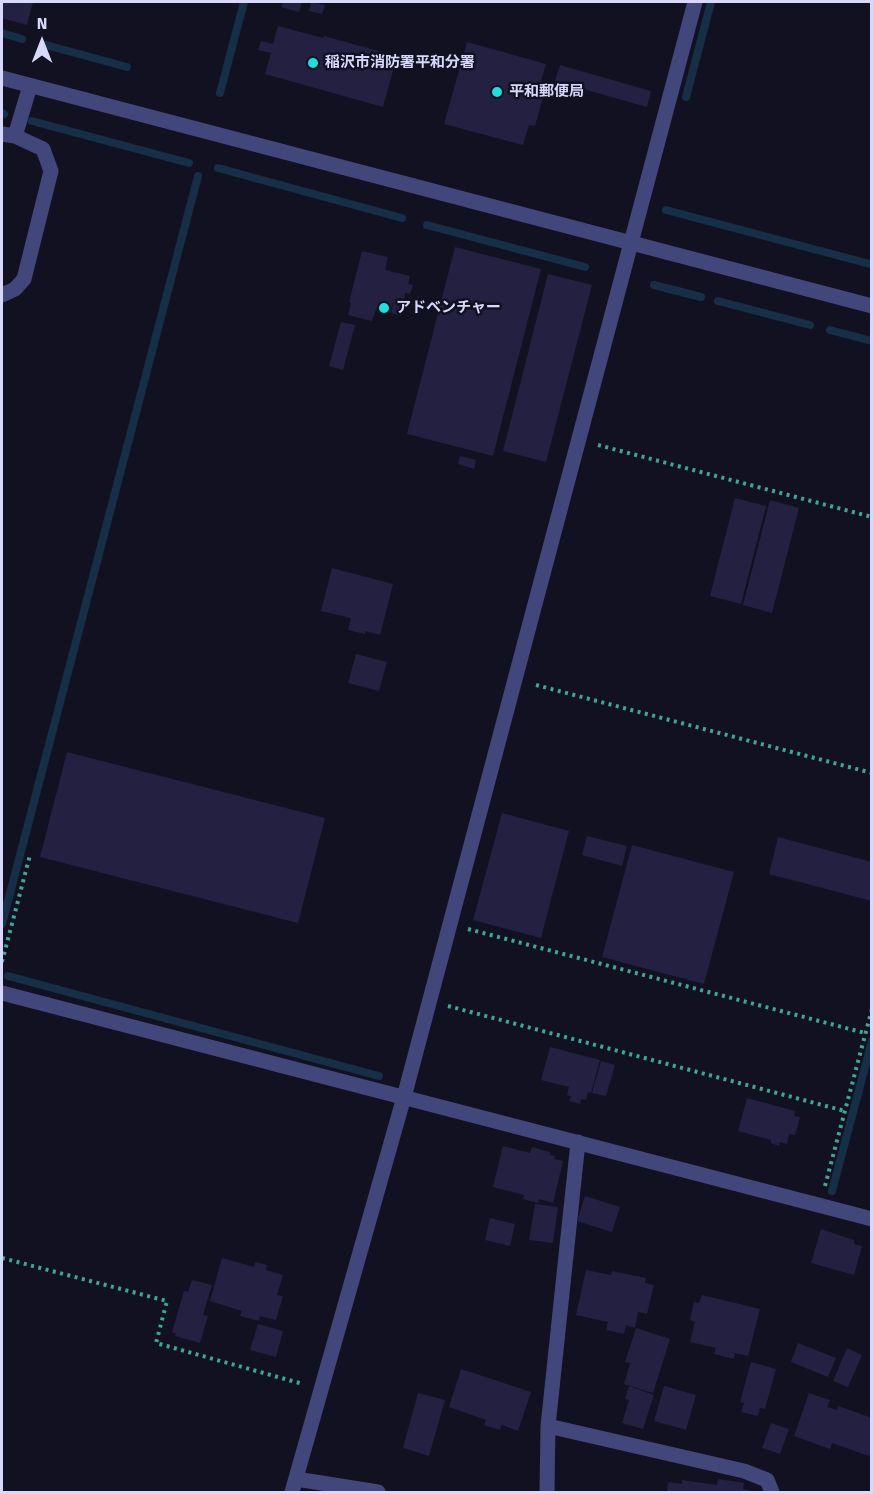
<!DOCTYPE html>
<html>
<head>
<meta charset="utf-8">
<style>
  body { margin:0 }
  #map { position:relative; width:873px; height:1494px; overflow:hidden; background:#121122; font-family:"Fira Sans",sans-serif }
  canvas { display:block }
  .frame { position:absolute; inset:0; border:3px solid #d8d8fa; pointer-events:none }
  .north { position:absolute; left:12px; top:12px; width:60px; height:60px; -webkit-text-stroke:4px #121122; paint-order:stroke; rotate:0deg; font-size:16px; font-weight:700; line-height:24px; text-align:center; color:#d8d8fa }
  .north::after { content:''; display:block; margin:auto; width:21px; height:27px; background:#d8d8fa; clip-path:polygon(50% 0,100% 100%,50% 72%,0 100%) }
</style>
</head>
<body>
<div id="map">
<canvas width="873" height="1494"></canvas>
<div class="frame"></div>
<div class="north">N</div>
</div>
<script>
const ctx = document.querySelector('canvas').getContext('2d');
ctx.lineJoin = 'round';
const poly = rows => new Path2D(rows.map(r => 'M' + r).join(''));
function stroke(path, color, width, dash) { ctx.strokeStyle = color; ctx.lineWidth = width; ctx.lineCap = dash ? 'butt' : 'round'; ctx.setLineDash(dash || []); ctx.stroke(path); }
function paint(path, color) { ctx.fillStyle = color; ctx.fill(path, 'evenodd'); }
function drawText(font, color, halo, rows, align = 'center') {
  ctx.font = font + ' "Fira Sans","Noto Sans JP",sans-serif'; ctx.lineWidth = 5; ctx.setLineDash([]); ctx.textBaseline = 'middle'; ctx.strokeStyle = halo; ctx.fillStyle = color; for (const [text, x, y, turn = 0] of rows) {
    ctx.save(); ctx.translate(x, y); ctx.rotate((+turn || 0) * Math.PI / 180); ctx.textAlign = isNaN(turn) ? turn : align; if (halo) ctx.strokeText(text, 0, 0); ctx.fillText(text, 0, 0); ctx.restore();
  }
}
const stream = poly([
  [2,33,22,39],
  [46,45,127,67],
  [220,93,244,2],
  [686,97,711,2],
  [2,113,4,114],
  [32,121,189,163],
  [218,168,402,218],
  [666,210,870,264],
  [427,225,585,267],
  [654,285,701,297],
  [718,301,810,325],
  [830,330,872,341],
  [2,924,198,176],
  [8,976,379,1076],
  [832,1191,872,1041]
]);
const building = poly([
  [2,2,33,2,27,25,2,18],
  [283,2,302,2,299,12,281,7],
  [311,2,325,5,322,14,309,11],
  [278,26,323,38,324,36,397,56,383,107,265,74,271,53,258,50,261,41,273,44],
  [467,42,546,64,541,81,547,83,535,126,529,125,523,145,444,124],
  [560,65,651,91,647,107,555,81],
  [455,247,541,269,493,456,407,434],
  [362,251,388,257,385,270,410,276,408,284,413,285,410,294,405,293,404,299,400,298,399,303,404,305,401,316,391,313,395,295,390,313,376,309,372,321,348,315,351,303,349,302],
  [548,274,592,285,546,462,503,451],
  [341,322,355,325,343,370,329,366],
  [460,456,476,460,474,469,458,464],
  [735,498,766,506,741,604,710,596],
  [770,500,799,508,772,613,743,605],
  [332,568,393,584,380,635,365,631,365,634,348,630,351,618,321,611],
  [356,654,387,662,379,691,348,683],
  [67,752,325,818,298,923,40,857],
  [502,813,569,831,541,938,473,920],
  [587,836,627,846,622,866,582,855],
  [778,837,872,862,872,901,769,874],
  [632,845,734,872,704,984,602,957],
  [550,1047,600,1060,591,1093,588,1092,586,1100,581,1099,580,1104,569,1101,571,1096,567,1095,569,1087,541,1080],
  [601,1061,615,1065,606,1096,592,1093],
  [747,1098,795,1111,794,1116,800,1117,795,1135,789,1134,787,1144,780,1142,779,1146,771,1143,771,1140,738,1131],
  [503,1146,530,1153,532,1147,550,1152,550,1155,555,1156,554,1159,563,1161,553,1203,539,1199,538,1203,523,1199,524,1195,493,1187],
  [585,1196,620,1207,612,1232,577,1221],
  [535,1204,558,1207,553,1243,529,1240],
  [490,1218,515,1224,510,1246,485,1240],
  [821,1229,854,1240,854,1244,862,1246,854,1275,811,1263],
  [222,1258,254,1267,255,1262,267,1265,266,1270,283,1275,277,1295,283,1296,276,1320,260,1316,259,1321,240,1316,242,1311,210,1301],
  [586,1270,611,1275,612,1271,646,1278,645,1283,654,1285,647,1314,638,1312,635,1328,626,1325,624,1334,606,1330,608,1322,576,1315],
  [192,1280,212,1285,203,1315,208,1316,200,1343,175,1336,176,1334,172,1332,184,1291,188,1292],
  [702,1295,760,1309,748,1356,735,1353,734,1359,714,1354,716,1348,690,1342,695,1322,690,1320,694,1302,699,1303],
  [258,1324,283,1331,276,1357,250,1350],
  [636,1328,670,1339,653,1393,624,1384,630,1363,625,1362],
  [798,1343,836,1358,828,1377,791,1362],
  [847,1348,862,1355,848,1387,833,1381],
  [751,1362,776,1369,765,1409,760,1408,758,1416,741,1412,744,1403,740,1402],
  [461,1369,531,1392,518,1431,502,1425,500,1430,484,1425,486,1420,449,1407],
  [629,1386,654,1395,643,1429,622,1423,629,1400,625,1399],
  [664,1386,696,1395,686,1430,654,1421],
  [418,1393,445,1400,429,1456,403,1448],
  [809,1393,830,1400,827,1407,837,1410,838,1406,872,1418,872,1457,832,1443,830,1449,794,1436],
  [771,1423,789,1429,780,1454,762,1448],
  [718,1479,744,1483,743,1489,757,1492,667,1492,668,1482,682,1484,682,1480,717,1485]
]);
const path = poly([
  [598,445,872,517],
  [536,685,872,773],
  [468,929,865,1033],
  [2,962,30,855],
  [448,1006,845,1111],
  [825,1186,872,1009],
  [2,1258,167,1301,156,1343,303,1384]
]);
const minor = poly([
  [2,78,872,306],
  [2,134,15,136,43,149,51,171,24,279,15,289,2,295],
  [15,136,30,86],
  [2,993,872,1219],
  [548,1426,744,1471,767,1480,772,1492],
  [296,1479,378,1492],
  [292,1492,404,1097,695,2],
  [547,1492,548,1426,578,1142]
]);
const markers = [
  [313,63,6,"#1edfdd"],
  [497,92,6,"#1edfdd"],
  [384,308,6,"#1edfdd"]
];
const poiNames = [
  ["稲沢市消防署平和分署",325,63],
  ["平和郵便局",509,92],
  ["アドベンチャー",396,308]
];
stroke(stream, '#172e47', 8);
paint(building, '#232041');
stroke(path, '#3fa694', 4, [3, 4.5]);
stroke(minor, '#42477b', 15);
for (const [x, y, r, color] of markers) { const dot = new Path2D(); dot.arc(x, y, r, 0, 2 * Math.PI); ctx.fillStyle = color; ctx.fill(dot); stroke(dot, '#121122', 2); }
drawText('bold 15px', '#d8d8fa', '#121122', poiNames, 'left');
</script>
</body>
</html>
